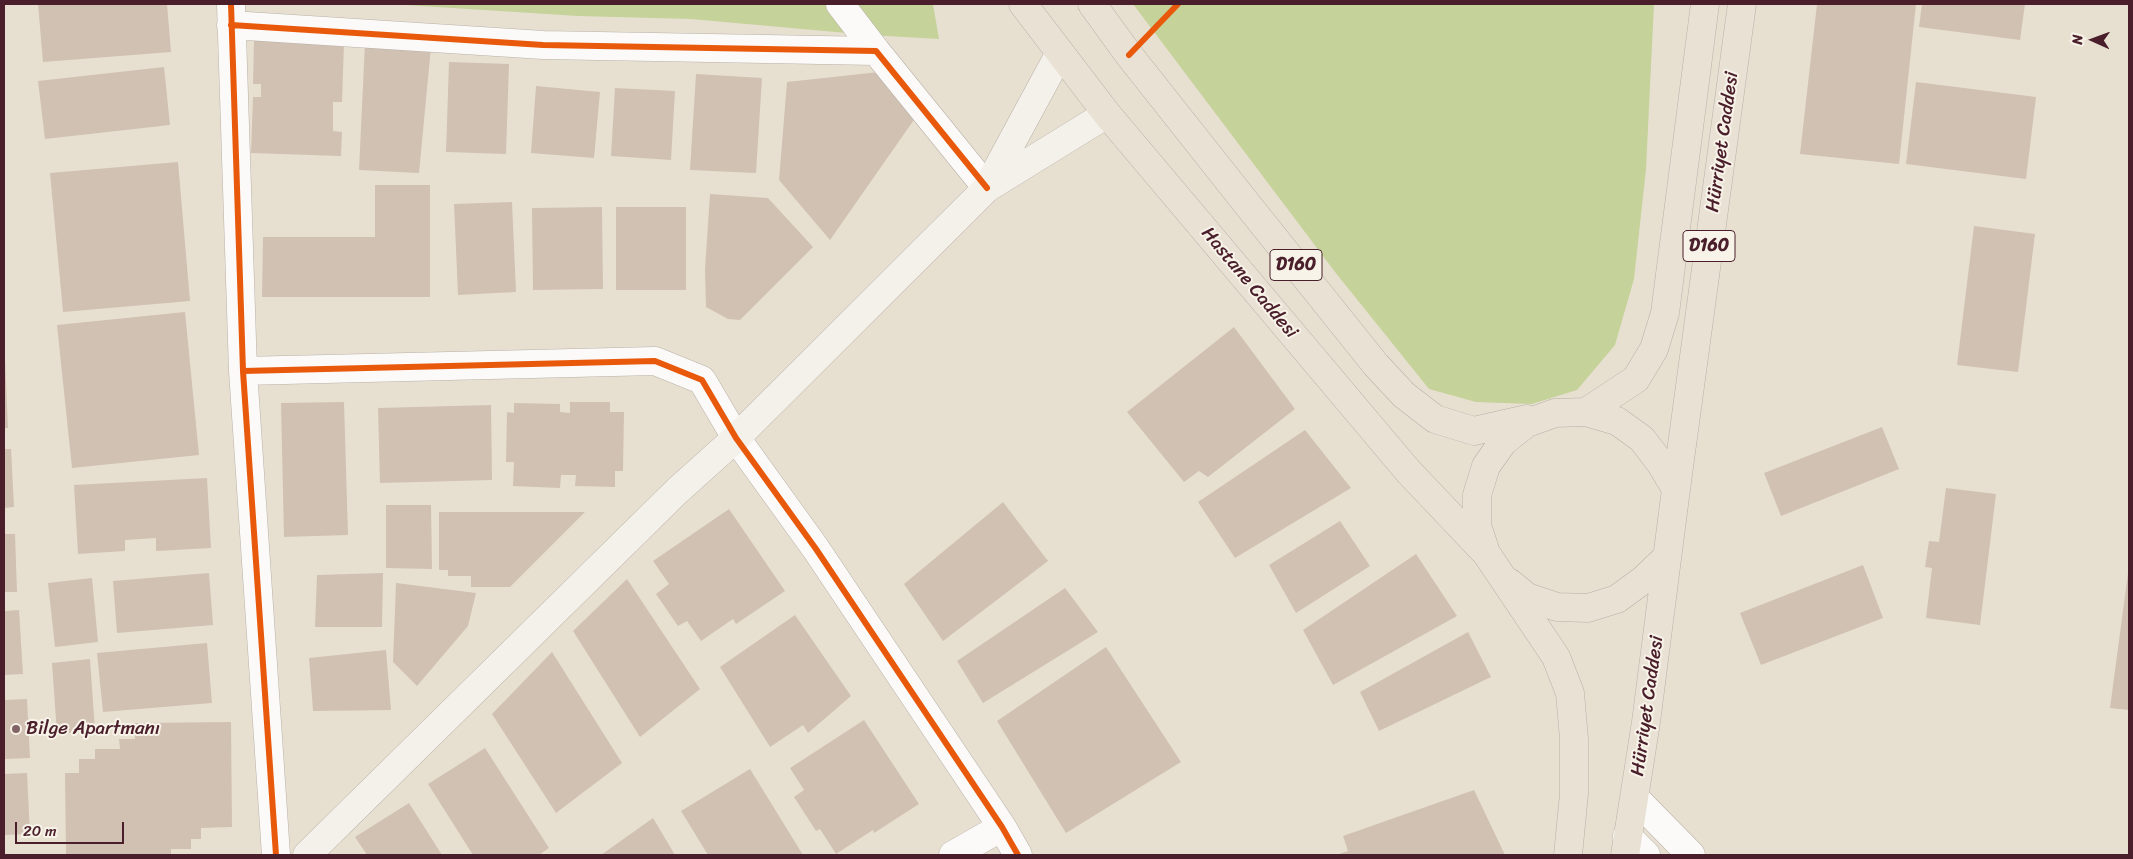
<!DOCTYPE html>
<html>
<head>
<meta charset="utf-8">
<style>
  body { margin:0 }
  #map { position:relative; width:2133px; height:859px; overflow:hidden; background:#e7e0d1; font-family:Sriracha,sans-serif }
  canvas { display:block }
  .frame { position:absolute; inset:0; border:5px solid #4a1f2b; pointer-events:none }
  .north { position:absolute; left:2068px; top:15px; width:50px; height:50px; -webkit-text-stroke:4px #f7f3e8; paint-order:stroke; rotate:272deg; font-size:14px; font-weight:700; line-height:20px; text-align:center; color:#4a1f2b }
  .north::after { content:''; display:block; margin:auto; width:18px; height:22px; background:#4a1f2b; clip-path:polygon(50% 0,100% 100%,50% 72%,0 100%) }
  .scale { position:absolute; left:15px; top:822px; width:109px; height:22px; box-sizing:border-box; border:2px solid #4a1f2b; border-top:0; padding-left:6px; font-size:15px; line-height:18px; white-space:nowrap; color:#4a1f2b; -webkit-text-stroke:4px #f7f3e8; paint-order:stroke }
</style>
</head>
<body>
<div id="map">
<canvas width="2133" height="859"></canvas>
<div class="frame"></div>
<div class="north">N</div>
<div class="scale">20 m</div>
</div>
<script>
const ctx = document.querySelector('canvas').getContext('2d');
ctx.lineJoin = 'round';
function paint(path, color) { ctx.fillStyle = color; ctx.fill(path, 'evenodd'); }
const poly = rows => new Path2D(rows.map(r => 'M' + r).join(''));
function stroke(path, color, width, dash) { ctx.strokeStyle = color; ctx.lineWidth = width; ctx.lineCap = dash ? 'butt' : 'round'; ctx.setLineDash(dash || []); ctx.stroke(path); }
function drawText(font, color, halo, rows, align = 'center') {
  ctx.font = font + ' Sriracha,sans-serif'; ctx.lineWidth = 4; ctx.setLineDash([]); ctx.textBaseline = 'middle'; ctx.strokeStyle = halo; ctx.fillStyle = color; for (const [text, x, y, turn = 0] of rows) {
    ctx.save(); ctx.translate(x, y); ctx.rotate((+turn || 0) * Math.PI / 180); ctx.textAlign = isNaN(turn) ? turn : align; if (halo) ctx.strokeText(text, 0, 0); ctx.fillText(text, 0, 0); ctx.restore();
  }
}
const green = poly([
  [390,4,933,4,939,39,869,35,691,19,578,16],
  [1133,4,1654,4,1646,169,1634,279,1615,345,1577,390,1532,404,1476,402,1429,389,1335,272]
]);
const building = poly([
  [38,4,167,4,171,52,43,62],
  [1817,4,1916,4,1899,164,1800,154],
  [1922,4,2025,4,2020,40,1919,27],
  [254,40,344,43,342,102,333,102,333,131,342,132,341,156,251,153,253,97,261,97,261,84,253,84],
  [365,43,431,47,419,173,359,170],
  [449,62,509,64,506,154,446,152],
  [164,67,170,125,45,139,38,81],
  [879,72,918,114,830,240,779,180,787,82],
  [696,74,762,78,756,173,690,170],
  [1916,82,2036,97,2026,179,1906,164],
  [536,86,600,92,594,158,531,153],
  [615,88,675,91,671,160,611,156],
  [178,162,190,301,63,312,50,173],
  [375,185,430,185,430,297,262,297,263,237,375,237],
  [710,194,768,198,813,247,740,320,728,319,706,307,705,269],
  [512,202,516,292,458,295,454,204],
  [602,207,603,289,533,290,532,208],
  [616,207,686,207,686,290,616,290],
  [1974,226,2035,234,2018,372,1957,365],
  [185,312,199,455,72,468,57,325],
  [1234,327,1295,409,1208,477,1199,471,1184,482,1127,412],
  [4,360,5,360,8,428,4,428],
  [344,402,348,535,284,537,281,403],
  [570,402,610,402,610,412,624,412,623,471,615,471,615,487,575,486,576,475,561,475,560,488,513,486,514,462,506,462,507,412,514,413,514,403,560,404,560,412,570,413],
  [491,405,492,480,380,483,378,408],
  [1882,427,1899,469,1781,516,1764,473],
  [1305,430,1351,488,1235,558,1198,502],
  [4,449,11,449,14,507,4,508],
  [207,478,211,548,156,551,156,538,125,540,125,551,78,554,74,485],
  [1946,488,1996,494,1980,625,1926,618,1932,568,1925,567,1929,541,1939,542],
  [1003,502,1048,561,943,641,904,584],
  [386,505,431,505,432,569,386,568],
  [729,509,785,591,736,624,733,619,701,641,687,621,678,626,656,594,669,584,653,561],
  [439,512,585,512,510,587,471,587,471,576,448,576,448,570,439,570],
  [1340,521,1370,566,1296,613,1269,565],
  [4,534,15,534,17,592,4,592],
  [1416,554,1457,616,1333,685,1303,630],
  [1863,565,1883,618,1761,665,1740,613],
  [209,573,213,625,117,633,113,581],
  [383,573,382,627,315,627,317,575],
  [2128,573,2129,573,2129,710,2110,708],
  [92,578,98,642,55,647,48,583],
  [627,579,700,689,640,737,573,631],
  [396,583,476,593,468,626,417,686,393,662],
  [1065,588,1098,632,983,703,957,661],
  [19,610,23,674,4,675,4,611],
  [795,615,851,696,808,733,803,725,770,747,720,667],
  [1468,632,1491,677,1379,731,1360,692],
  [207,643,212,703,103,712,97,653],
  [1106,647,1181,762,1066,833,997,721],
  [386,650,391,710,313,711,309,658],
  [552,652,622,763,556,813,492,714],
  [90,659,95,731,57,734,52,663],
  [27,699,30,758,4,759,4,700],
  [864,720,919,804,874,833,873,830,836,854,820,829,816,831,794,797,804,790,790,768],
  [231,722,232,827,201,828,201,839,191,839,191,849,171,849,171,855,66,855,65,773,79,773,79,759,95,759,95,749,120,749,119,739,135,739,134,723],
  [485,748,549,848,539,855,473,855,428,784],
  [750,769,803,855,708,855,681,811],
  [27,773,30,834,4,835,4,774],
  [1474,790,1505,855,1336,855,1348,851,1343,836],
  [409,803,442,855,367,855,355,837],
  [653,818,675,855,601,855]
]);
const street = poly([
  [231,4,243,371,276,855],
  [840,4,876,51],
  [231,25,543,45,876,51,987,188],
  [243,371,655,361,702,380,736,438,816,549,1002,827,1018,855],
  [1635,798,1691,855],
  [1627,836,1646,855],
  [953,855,1002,827]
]);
const secondary = poly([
  [988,186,1060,53],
  [307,855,677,491,736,438,987,188,1107,114]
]);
const primary = poly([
  [1023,4,1107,114,1408,471,1483,550],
  [1092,4,1129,55,1251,209,1376,365,1404,395,1435,419,1474,431,1527,419],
  [1586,412,1636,379,1654,349,1665,313,1705,4],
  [1676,489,1742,4],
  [1510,583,1527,597,1557,607,1588,608,1617,599,1643,580,1667,557],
  [1568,855,1574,794,1574,739,1570,693,1556,657,1486,553,1477,525,1477,495,1486,466,1503,442,1527,423,1555,413,1586,412,1617,421,1642,439,1661,464,1676,489,1646,722,1625,855]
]);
const cycleway = poly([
  [231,4,243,371,276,855],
  [231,25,543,45,876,51,987,188],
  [1129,55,1178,4],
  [243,371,655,361,702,380,736,438,816,549,1002,827,1018,855]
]);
const markers = [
  [16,729,5,"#816365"]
];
const shields = [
  [1709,246,52],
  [1296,265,52]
];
const shieldNames = [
  ["D160",1709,246],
  ["D160",1296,265]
];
const streetNames = [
  ["Hürriyet Caddesi",1723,142,-82],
  ["Hastane Caddesi",1249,283,50],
  ["Hürriyet Caddesi",1648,706,-82]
];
const poiNames = [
  ["Bilge Apartmanı",26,729]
];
paint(green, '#c5d299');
paint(building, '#d1c1b3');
stroke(street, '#b8b0a7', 29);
stroke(secondary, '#b8b0a7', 29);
stroke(primary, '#b8b0a7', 29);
stroke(street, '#fbfaf8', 28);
stroke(secondary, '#f4f0ea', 28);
stroke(primary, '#e8e1d4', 28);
stroke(cycleway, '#e8590c', 6);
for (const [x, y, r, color] of markers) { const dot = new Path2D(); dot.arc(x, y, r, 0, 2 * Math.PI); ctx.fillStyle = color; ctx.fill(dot); stroke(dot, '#f7f3e8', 2); }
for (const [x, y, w] of shields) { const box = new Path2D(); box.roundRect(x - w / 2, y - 15.5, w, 31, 4); ctx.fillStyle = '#f7f3e8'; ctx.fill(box); stroke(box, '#4a1f2b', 1); }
drawText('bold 18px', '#4a1f2b', null, shieldNames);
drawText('19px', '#4a1f2b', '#f7f3e8', streetNames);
drawText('19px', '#4a1f2b', '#f7f3e8', poiNames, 'left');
</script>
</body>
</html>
